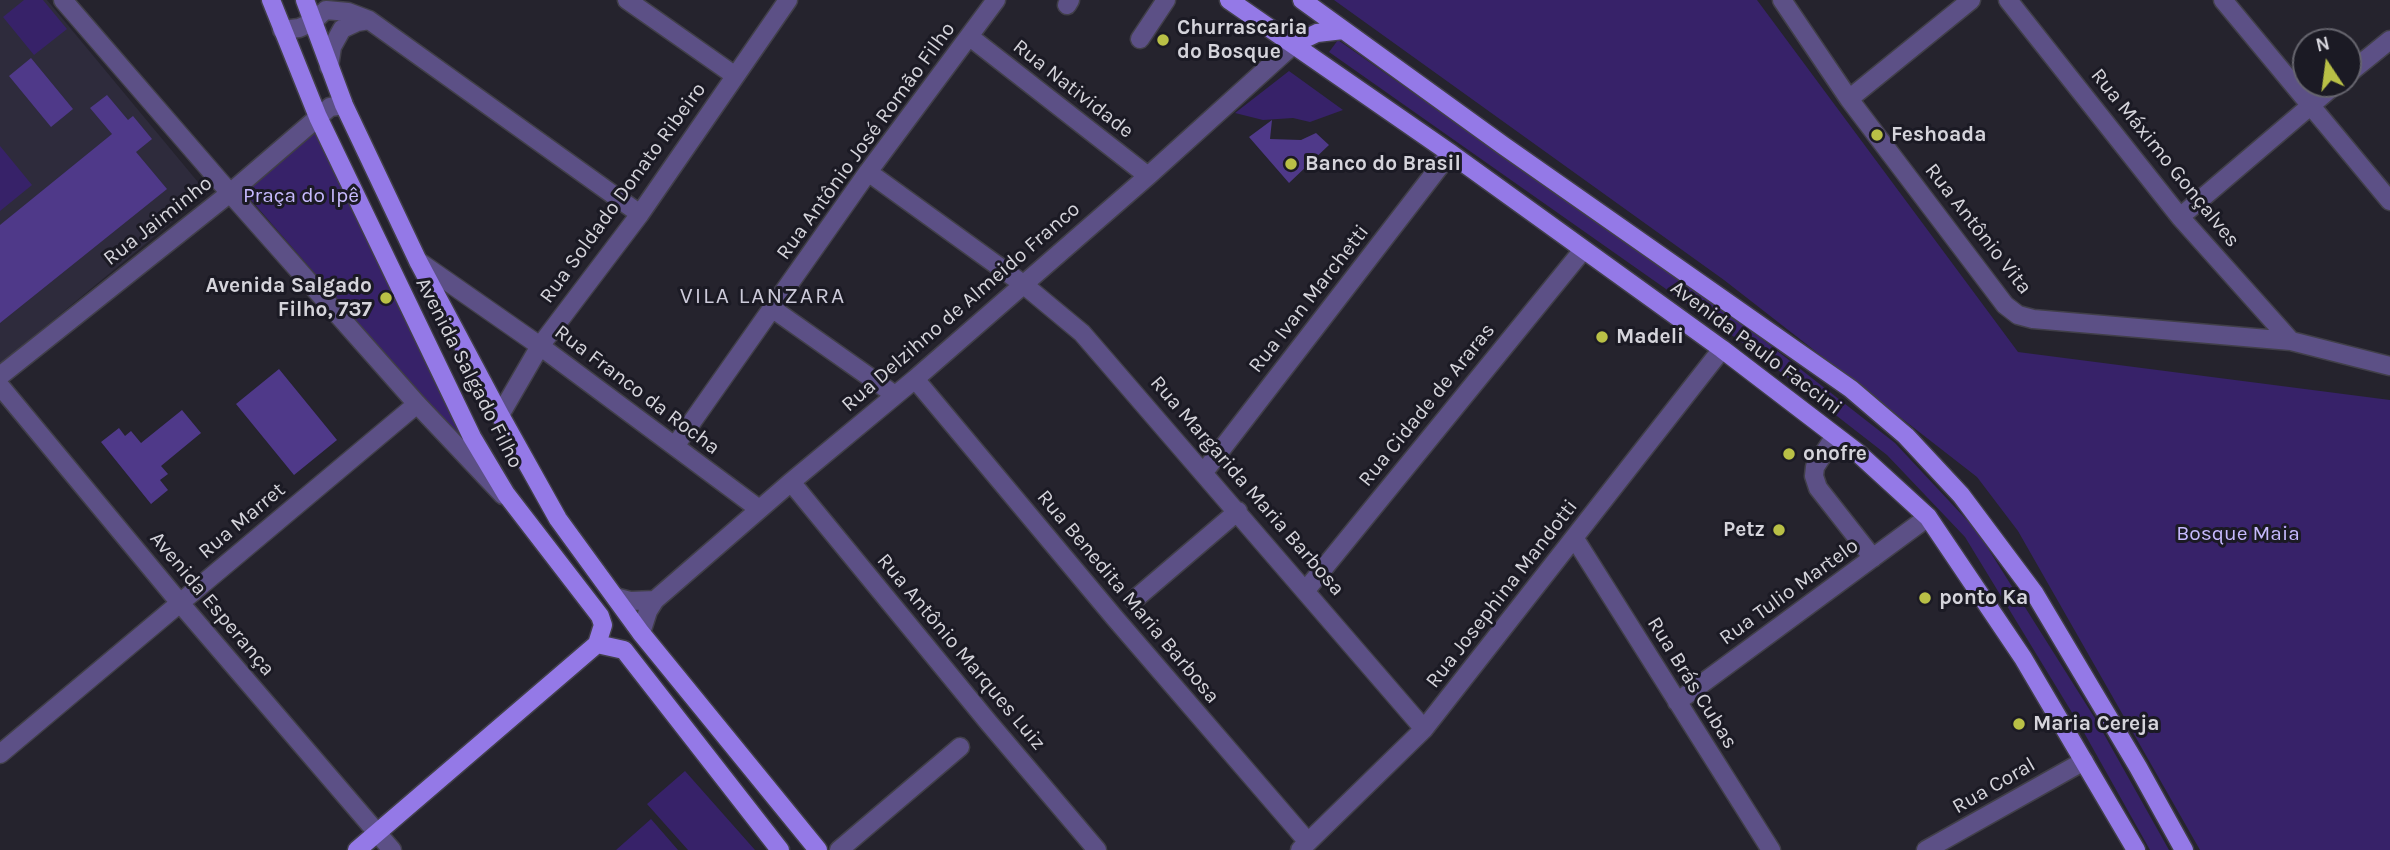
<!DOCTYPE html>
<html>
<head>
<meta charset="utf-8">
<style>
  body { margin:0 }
  #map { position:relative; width:2390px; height:850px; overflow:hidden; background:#25232d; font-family:Karla,sans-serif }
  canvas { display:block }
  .north { position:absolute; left:2292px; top:28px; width:70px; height:70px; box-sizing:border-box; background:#1b1a24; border:2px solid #65646d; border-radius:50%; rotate:347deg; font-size:19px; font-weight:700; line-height:28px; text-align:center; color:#d5d4db }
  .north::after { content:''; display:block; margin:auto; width:24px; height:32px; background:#b9c046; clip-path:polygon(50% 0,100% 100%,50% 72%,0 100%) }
</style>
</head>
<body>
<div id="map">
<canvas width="2390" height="850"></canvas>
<div class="north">N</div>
</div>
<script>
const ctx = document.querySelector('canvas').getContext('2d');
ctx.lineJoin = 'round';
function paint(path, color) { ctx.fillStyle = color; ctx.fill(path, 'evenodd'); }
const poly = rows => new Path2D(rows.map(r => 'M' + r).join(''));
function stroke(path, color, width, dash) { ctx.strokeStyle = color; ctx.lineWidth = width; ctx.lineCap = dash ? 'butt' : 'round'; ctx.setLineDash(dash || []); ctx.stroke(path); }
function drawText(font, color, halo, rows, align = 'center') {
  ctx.font = font + ' Karla,sans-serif'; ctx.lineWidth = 6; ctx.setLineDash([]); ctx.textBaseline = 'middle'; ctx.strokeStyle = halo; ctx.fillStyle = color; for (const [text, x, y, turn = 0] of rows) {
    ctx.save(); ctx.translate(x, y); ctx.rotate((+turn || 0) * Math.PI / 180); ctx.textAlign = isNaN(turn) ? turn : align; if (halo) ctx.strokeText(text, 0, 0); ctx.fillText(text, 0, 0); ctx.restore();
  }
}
const built = poly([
  [0,0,47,0,207,193,0,364]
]);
const green = poly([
  [24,0,43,0,67,29,34,55,3,17],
  [1334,0,1757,0,2018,352,2390,400,2390,850,2200,850,2018,531,1977,477,1724,280],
  [1338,40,1753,332,1895,443,1977,531,2096,720,2169,850,2150,850,2082,729,1965,537,1887,455,1747,346,1329,52],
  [1289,71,1343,110,1310,122,1293,118,1263,120,1235,113],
  [315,132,466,447,244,192],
  [0,146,32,185,0,211],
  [685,771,755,850,688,850,647,804],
  [651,819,678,850,616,850]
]);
const building = poly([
  [31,58,73,109,51,127,9,76],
  [107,95,128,120,133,116,152,139,136,152,167,189,0,323,0,225,112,134,90,108],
  [1272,120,1270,139,1301,140,1316,133,1329,145,1289,183,1249,137],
  [279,369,337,440,294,475,236,404],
  [182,410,201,433,161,466,168,474,160,480,168,490,151,504,101,442,119,428,125,436,131,431,141,443]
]);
const minor = poly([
  [63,0,230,193,417,404,503,495],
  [627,0,734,75],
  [1782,0,1849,99,2005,305,2018,315,2033,319,2291,341,2390,366],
  [2008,0,2180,217,2291,341],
  [2223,0,2390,201],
  [1067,5,1070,0],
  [326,10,348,12,369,20,640,214],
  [282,30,299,28,313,22,322,13],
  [970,37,1148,176],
  [1140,39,1166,0],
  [329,67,332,47,342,29,357,22,369,20],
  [2348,74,2390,40],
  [1849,99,1971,0],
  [868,172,1023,284,1082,333,1424,729],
  [2180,217,2336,84],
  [418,261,540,346,759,509],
  [773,309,895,395],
  [0,376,230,193,330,107,344,105],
  [915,379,1114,617,1308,842],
  [0,386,180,603,392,850],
  [500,415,540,346,640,214,788,0],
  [1835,436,1815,467,1814,476,1818,488,1873,558],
  [675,446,868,172,996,0],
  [1204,472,1450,153],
  [791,482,989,723,1097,850],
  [1575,539,1771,850],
  [1306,590,1583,250],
  [615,597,630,601,655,600],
  [1134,600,1238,511],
  [641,633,648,611,655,600,791,482,915,379,1148,176,1294,44],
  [1677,702,1928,517],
  [0,754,417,404],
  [839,850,960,747],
  [1300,850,1424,729,1722,349],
  [1926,850,2084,761]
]);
const major = poly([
  [271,0,318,117,472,437,506,494,600,616,603,625,597,644,357,850],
  [305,0,344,105,418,261,500,415,558,519,641,633,818,850],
  [1229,0,1450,153,1722,349,1858,453,1928,517,2023,658,2136,850],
  [1302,0,1504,146,1851,389,1906,436,1961,495,2035,594,2138,767,2184,850],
  [1294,44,1317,33,1343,30],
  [597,644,624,650,780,850]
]);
const markers = [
  [1163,40,7,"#b9c046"],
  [1877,135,7,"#b9c046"],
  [1291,164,7,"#b9c046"],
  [386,298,7,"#b9c046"],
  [1602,337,7,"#b9c046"],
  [1789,454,7,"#b9c046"],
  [1779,530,7,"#b9c046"],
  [1925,598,7,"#b9c046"],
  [2019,724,7,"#b9c046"]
];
const poiNames = [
  ["Churrascaria",1177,28],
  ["do Bosque",1177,52],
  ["Feshoada",1891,135],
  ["Banco do Brasil",1305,164],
  ["Avenida Salgado",372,286,"right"],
  ["Filho, 737",372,310,"right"],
  ["Madeli",1616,337],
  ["onofre",1803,454],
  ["Petz",1765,530,"right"],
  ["ponto Ka",1939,598],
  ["Maria Cereja",2033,724]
];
const streetNames = [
  ["Rua Natividade",1073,89,38],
  ["Rua Antônio José Romão Filho",866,141,-54],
  ["Rua Máximo Gonçalves",2165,158,51],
  ["Rua Soldado Donato Ribeiro",623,193,-54],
  ["Rua Jaiminho",158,221,-38],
  ["Rua Antônio Vita",1978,229,52],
  ["Rua Ivan Marchetti",1309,299,-52],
  ["Rua Delzihno de Almeido Franco",961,307,-41],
  ["Avenida Paulo Faccini",1756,348,37],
  ["Avenida Salgado Filho",469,373,63],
  ["Rua Franco da Rocha",637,390,37],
  ["Rua Cidade de Araras",1427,405,-51],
  ["Rua Margarida Maria Barbosa",1247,486,49],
  ["Rua Marret",242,521,-40],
  ["Rua Tulio Martelo",1789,592,-36],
  ["Rua Josephina Mandotti",1502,594,-52],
  ["Rua Benedita Maria Barbosa",1128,597,50],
  ["Avenida Esperança",212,604,50],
  ["Rua Antônio Marques Luiz",961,652,50],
  ["Rua Brás Cubas",1692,683,58],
  ["Rua Coral",1994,786,-30]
];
const parkNames = [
  ["Praça do Ipê",301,196],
  ["Bosque Maia",2238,534]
];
const neighbourhoodNames = [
  ["VILA LANZARA",763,296]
];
paint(built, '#2e2b3c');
paint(green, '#372269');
paint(building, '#4f3989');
stroke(minor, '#413f49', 21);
stroke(major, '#413f49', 21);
stroke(minor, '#5c5086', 18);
stroke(major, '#9479e7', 18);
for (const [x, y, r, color] of markers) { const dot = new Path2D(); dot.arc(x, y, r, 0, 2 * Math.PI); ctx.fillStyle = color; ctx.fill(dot); stroke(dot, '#1b1a24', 2.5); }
drawText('bold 21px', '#d5d4db', '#1b1a24', poiNames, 'left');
drawText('21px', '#d5d4db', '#1b1a24', streetNames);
drawText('21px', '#c7bafe', '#1b1a24', parkNames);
ctx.letterSpacing = '2px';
drawText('23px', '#cdcbda', '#1b1a24', neighbourhoodNames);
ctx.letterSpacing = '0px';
</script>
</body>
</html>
